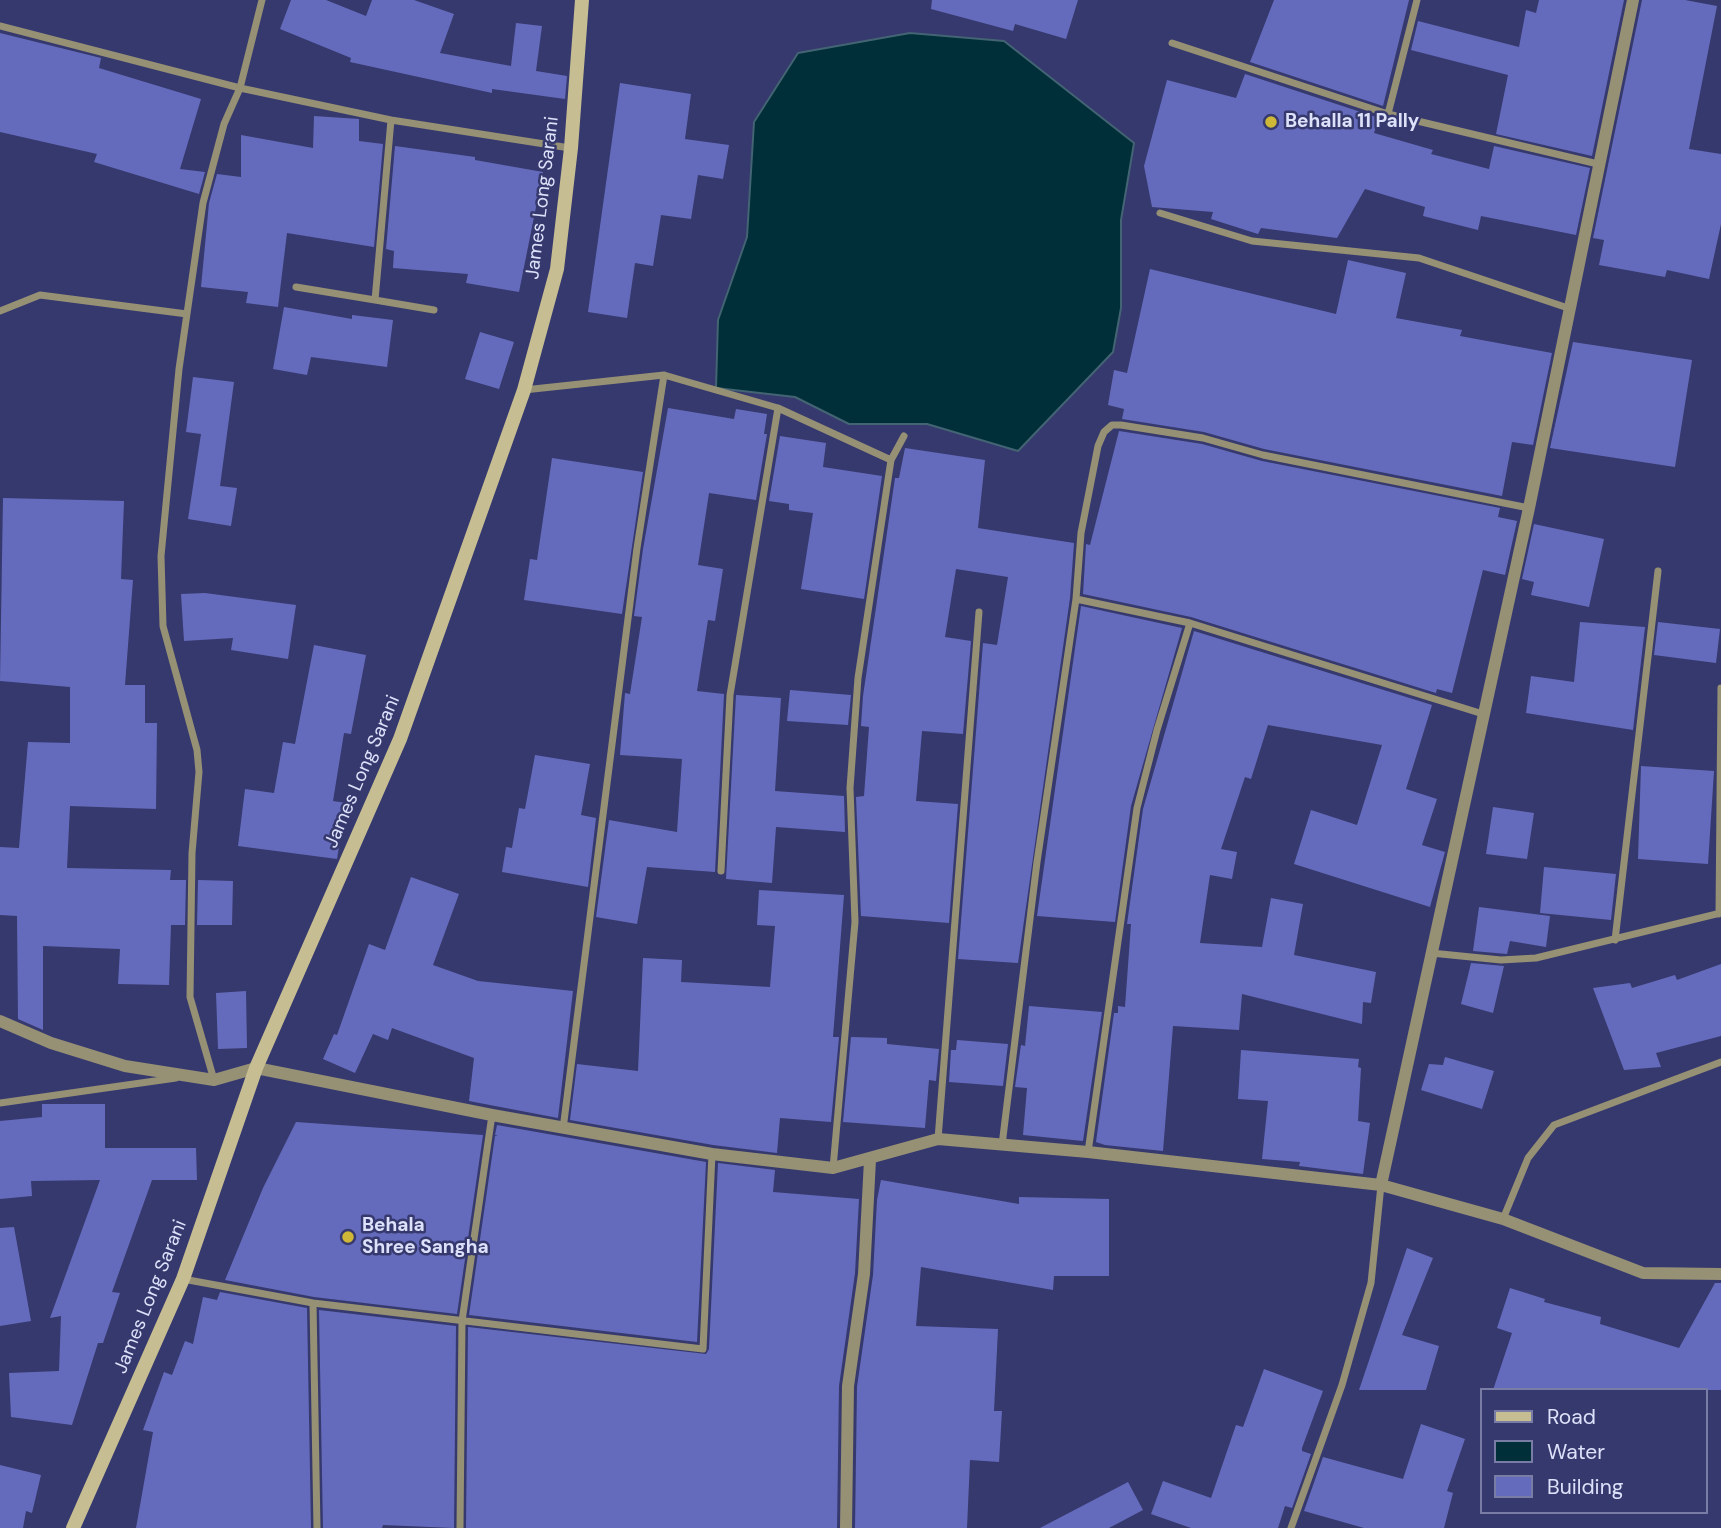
<!DOCTYPE html>
<html>
<head>
<meta charset="utf-8">
<style>
  body { margin:0 }
  #map { position:relative; width:1721px; height:1528px; overflow:hidden; background:#36396d; font-family:"DM Sans",sans-serif }
  canvas { display:block }
  .legend { position:absolute; left:1480px; top:1388px; width:228px; height:126px; box-sizing:border-box; background:#36396d; border:2px solid #797ca5; margin:0; padding:9px 12px; list-style:none; font-size:21px; color:#dde1fa }
  .legend li { display:flex; align-items:center; gap:14px; height:35px }
  .legend b { width:35px; border:2px solid #797ca5 }
</style>
</head>
<body>
<div id="map">
<canvas width="1721" height="1528"></canvas>
<ul class="legend">
<li><b style="height:9px;background:#c6bd92"></b>Road</li>
<li><b style="height:19px;background:#002e39"></b>Water</li>
<li><b style="height:19px;background:#656bbc"></b>Building</li>
</ul>
</div>
<script>
const ctx = document.querySelector('canvas').getContext('2d');
ctx.lineJoin = 'round';
function paint(path, color) { ctx.fillStyle = color; ctx.fill(path, 'evenodd'); }
const poly = rows => new Path2D(rows.map(r => 'M' + r).join(''));
function stroke(path, color, width, dash) { ctx.strokeStyle = color; ctx.lineWidth = width; ctx.lineCap = dash ? 'butt' : 'round'; ctx.setLineDash(dash || []); ctx.stroke(path); }
function drawText(font, color, halo, rows, align = 'center') {
  ctx.font = font + ' "DM Sans",sans-serif'; ctx.lineWidth = 5; ctx.setLineDash([]); ctx.textBaseline = 'middle'; ctx.strokeStyle = halo; ctx.fillStyle = color; for (const [text, x, y, turn = 0] of rows) {
    ctx.save(); ctx.translate(x, y); ctx.rotate((+turn || 0) * Math.PI / 180); ctx.textAlign = isNaN(turn) ? turn : align; if (halo) ctx.strokeText(text, 0, 0); ctx.fillText(text, 0, 0); ctx.restore();
  }
}
const water = poly([
  [910,33,1004,41,1134,143,1121,220,1121,308,1113,352,1018,451,927,424,849,424,795,397,716,388,718,320,747,237,754,122,798,53,910,33]
]);
const building = poly([
  [291,0,326,0,366,16,372,0,414,0,454,14,440,53,511,66,516,23,542,26,536,71,567,76,565,99,492,89,492,93,350,62,351,58,280,29],
  [932,0,1078,0,1066,39,1015,24,1013,31,931,9],
  [1274,0,1409,0,1383,106,1250,62],
  [1539,0,1624,0,1592,156,1496,134,1508,75,1411,50,1418,21,1519,47,1526,10,1536,13],
  [1642,0,1685,0,1717,6,1689,149,1721,154,1721,224,1709,279,1667,270,1665,277,1599,265,1604,240,1593,238],
  [0,33,101,58,99,68,201,99,180,169,205,172,199,194,94,162,97,154,0,132],
  [1245,74,1379,118,1374,133,1433,150,1431,154,1489,169,1494,146,1590,168,1576,235,1481,216,1478,230,1423,216,1425,207,1365,189,1337,238,1261,228,1258,234,1211,219,1213,212,1152,207,1144,166,1167,80,1236,98],
  [620,83,691,94,685,139,729,145,723,179,698,175,691,219,661,215,653,266,635,263,627,318,588,312],
  [314,116,359,119,359,141,383,144,374,247,287,233,278,307,246,303,248,292,201,287,209,203,217,174,241,177,241,135,313,148],
  [395,146,475,157,475,160,543,172,519,292,466,283,468,274,393,268,394,251,386,249],
  [1348,260,1406,273,1396,318,1462,330,1460,336,1552,353,1533,445,1512,442,1502,496,1264,449,1204,432,1122,419,1124,409,1108,405,1114,370,1127,373,1150,269,1336,314],
  [284,307,352,319,352,315,393,320,387,367,311,357,307,375,273,369],
  [480,332,514,342,499,389,465,379],
  [1573,342,1692,360,1675,467,1550,448],
  [193,377,234,382,220,486,237,488,231,526,188,519,201,434,186,432],
  [668,408,734,419,736,409,767,414,764,434,767,434,756,500,709,493,698,565,723,569,715,621,708,620,697,691,724,694,715,872,647,867,637,924,596,917,609,820,677,832,682,759,620,755,625,693,630,694,642,617,634,616,643,549],
  [1119,431,1202,444,1262,461,1500,508,1498,517,1517,521,1505,575,1483,570,1452,693,1437,689,1436,693,1191,617,1083,594,1086,544,1090,545],
  [780,436,826,443,823,467,882,476,864,599,801,589,813,513,789,510,789,504,769,501],
  [905,448,985,460,978,528,1074,543,1070,598,1018,963,958,959,983,643,997,645,1008,577,956,569,945,637,971,641,963,734,922,731,916,801,958,804,949,923,861,916,856,797,864,796,869,727,861,726,863,696,895,478,899,478],
  [552,458,643,472,622,614,524,600,530,559,537,560],
  [3,498,124,501,121,579,133,580,125,685,145,685,145,723,157,723,156,809,70,806,67,868,171,870,170,880,186,880,185,925,171,925,169,985,118,984,120,949,43,946,43,1030,18,1019,17,916,0,915,0,847,19,848,28,742,70,743,70,687,0,681],
  [1534,524,1604,539,1589,607,1531,595,1534,582,1522,579],
  [205,593,296,605,288,659,231,650,233,638,184,641,181,594],
  [1081,606,1182,628,1131,806,1115,922,1037,916],
  [1580,622,1645,627,1633,730,1526,713,1531,676,1574,682],
  [1658,622,1720,629,1716,663,1654,655],
  [1194,631,1432,705,1406,789,1437,799,1422,845,1445,852,1430,907,1294,864,1311,810,1357,825,1382,745,1268,725,1251,779,1245,777,1221,849,1237,852,1232,879,1210,875,1200,943,1262,947,1271,898,1303,904,1294,955,1376,972,1371,1003,1363,1002,1362,1024,1242,994,1239,1030,1173,1026,1163,1151,1105,1145,1096,1142,1114,1013,1118,1013,1118,1006,1125,1007,1131,924,1127,924,1143,809],
  [314,645,366,655,351,734,344,733,333,801,346,803,337,859,238,846,245,789,274,793,283,742,295,744],
  [790,690,851,695,848,725,787,721],
  [736,695,781,698,775,791,844,796,845,832,776,827,772,883,726,879],
  [535,755,590,764,581,815,596,818,588,887,502,872,506,847,512,848,519,808,525,809],
  [1641,766,1714,771,1708,864,1638,859],
  [1493,807,1534,813,1527,859,1486,854],
  [1544,867,1616,874,1611,920,1540,913],
  [411,877,459,894,433,965,478,981,573,991,558,1118,469,1101,474,1058,392,1028,388,1040,373,1034,355,1073,323,1059,334,1034,337,1035,369,944,385,950],
  [198,880,233,881,232,925,197,925],
  [759,890,844,895,833,1037,839,1037,831,1122,780,1118,777,1153,713,1145,570,1120,577,1064,638,1071,643,958,682,960,681,982,770,987,775,926,757,925],
  [1479,907,1550,916,1546,947,1510,941,1507,954,1473,951],
  [1471,963,1504,966,1493,1013,1461,1004],
  [1721,964,1721,1036,1656,1053,1661,1067,1624,1070,1593,988,1630,983,1632,988,1675,975,1677,980],
  [246,991,247,1048,218,1049,216,993],
  [1029,1006,1102,1012,1083,1141,1023,1135,1027,1088,1015,1087,1021,1045,1025,1046],
  [851,1037,887,1038,887,1044,939,1049,936,1081,929,1080,925,1128,843,1122],
  [957,1040,1008,1044,1003,1086,949,1082,951,1050,956,1050],
  [1241,1050,1359,1059,1358,1067,1361,1068,1358,1121,1370,1123,1363,1174,1299,1166,1300,1162,1262,1159,1268,1101,1238,1099],
  [1445,1057,1494,1071,1482,1109,1421,1090,1429,1064,1443,1065],
  [42,1104,105,1104,105,1148,196,1148,197,1180,152,1180,112,1292,120,1293,103,1343,98,1343,72,1425,11,1417,9,1373,59,1371,61,1316,50,1318,100,1180,31,1181,32,1196,0,1199,0,1121,42,1117],
  [296,1122,483,1135,457,1314,314,1297,225,1280,263,1188],
  [497,1125,706,1162,697,1342,469,1315,495,1136,498,1136,495,1135],
  [718,1163,775,1170,773,1192,859,1199,855,1273,839,1386,837,1528,466,1528,468,1327,706,1354,709,1349],
  [881,1180,1019,1204,1019,1197,1109,1199,1109,1276,1054,1276,1053,1290,921,1267,916,1326,998,1329,994,1411,1002,1411,999,1462,970,1460,967,1528,855,1528,857,1387,873,1275,877,1200],
  [14,1227,31,1321,0,1326,0,1228],
  [1407,1248,1433,1258,1402,1335,1439,1346,1426,1390,1359,1390],
  [1715,1283,1721,1283,1721,1390,1493,1390,1512,1333,1497,1328,1510,1288,1545,1299,1544,1302,1601,1317,1600,1324,1679,1348],
  [220,1292,307,1308,311,1528,136,1528,153,1432,143,1430,164,1372,172,1375,185,1341,193,1344,203,1297,217,1300],
  [319,1310,456,1326,454,1528,383,1525,382,1528,323,1528],
  [1264,1369,1323,1391,1302,1448,1302,1451,1311,1454,1292,1508,1285,1506,1278,1528,1191,1528,1151,1514,1163,1481,1211,1498,1236,1425,1243,1427],
  [1421,1424,1465,1439,1447,1491,1453,1493,1444,1528,1364,1528,1304,1511,1323,1457,1403,1479],
  [0,1465,41,1475,32,1513,26,1511,23,1528,0,1528],
  [1128,1482,1143,1510,1109,1528,1040,1528]
]);
const minor = poly([
  [0,26,240,88,391,120,570,148],
  [1172,43,1388,114,1598,164],
  [1388,114,1417,0],
  [1160,213,1252,241,1419,258,1568,308],
  [296,287,375,300,391,120],
  [375,300,434,310],
  [0,311,40,295,187,314],
  [524,390,664,375,778,408,891,460],
  [1076,599,1190,623,1483,714],
  [721,871,730,695,778,408],
  [1719,914,1721,688],
  [1615,940,1658,571],
  [1431,953,1501,960,1536,958,1721,913],
  [214,1080,190,997,192,853,199,772,197,750,163,626,161,556,179,369,203,203,224,124,240,88,262,0],
  [0,1103,176,1078],
  [563,1129,637,548,664,375],
  [938,1139,979,612],
  [1002,1145,1037,862,1076,599,1081,533,1098,446,1104,432,1112,425,1121,425,1203,438,1263,455,1529,508],
  [1088,1152,1137,808,1157,730,1190,623],
  [833,1168,855,922,850,788,858,678,891,460,904,436],
  [1503,1219,1528,1158,1554,1125,1721,1062],
  [183,1279,313,1303,703,1349,712,1154],
  [313,1303,317,1528],
  [460,1528,462,1321,492,1115],
  [1291,1528,1342,1385,1371,1283,1381,1185]
]);
const tertiary = poly([
  [0,1021,51,1043,125,1066,214,1080,256,1068,492,1115,712,1154,833,1168,938,1139,1088,1152,1381,1185,1503,1219,1643,1273,1721,1274],
  [1381,1185,1529,508,1633,0],
  [846,1528,848,1386,864,1274,870,1160]
]);
const secondary = poly([
  [73,1528,183,1279,256,1068,400,739,524,390,557,269,571,148,582,0]
]);
const markers = [
  [1271,122,7,"#cfb837"],
  [348,1237,7,"#cfb837"]
];
const poiNames = [
  ["Behalla 11 Pally",1285,122],
  ["Behala",362,1226],
  ["Shree Sangha",362,1248]
];
const streetNames = [
  ["James Long Sarani",543,198,-83],
  ["James Long Sarani",363,772,-67],
  ["James Long Sarani",151,1297,-68]
];
paint(water, '#002e39');
stroke(water, '#426473', 2);
paint(building, '#656bbc');
stroke(minor, '#969075', 7);
stroke(tertiary, '#969075', 12);
stroke(secondary, '#c6bd92', 14);
for (const [x, y, r, color] of markers) { const dot = new Path2D(); dot.arc(x, y, r, 0, 2 * Math.PI); ctx.fillStyle = color; ctx.fill(dot); stroke(dot, '#36396d', 2.5); }
drawText('bold 19px', '#dde1fa', '#36396d', poiNames, 'left');
drawText('19px', '#dde1fa', '#36396d', streetNames);
</script>
</body>
</html>
